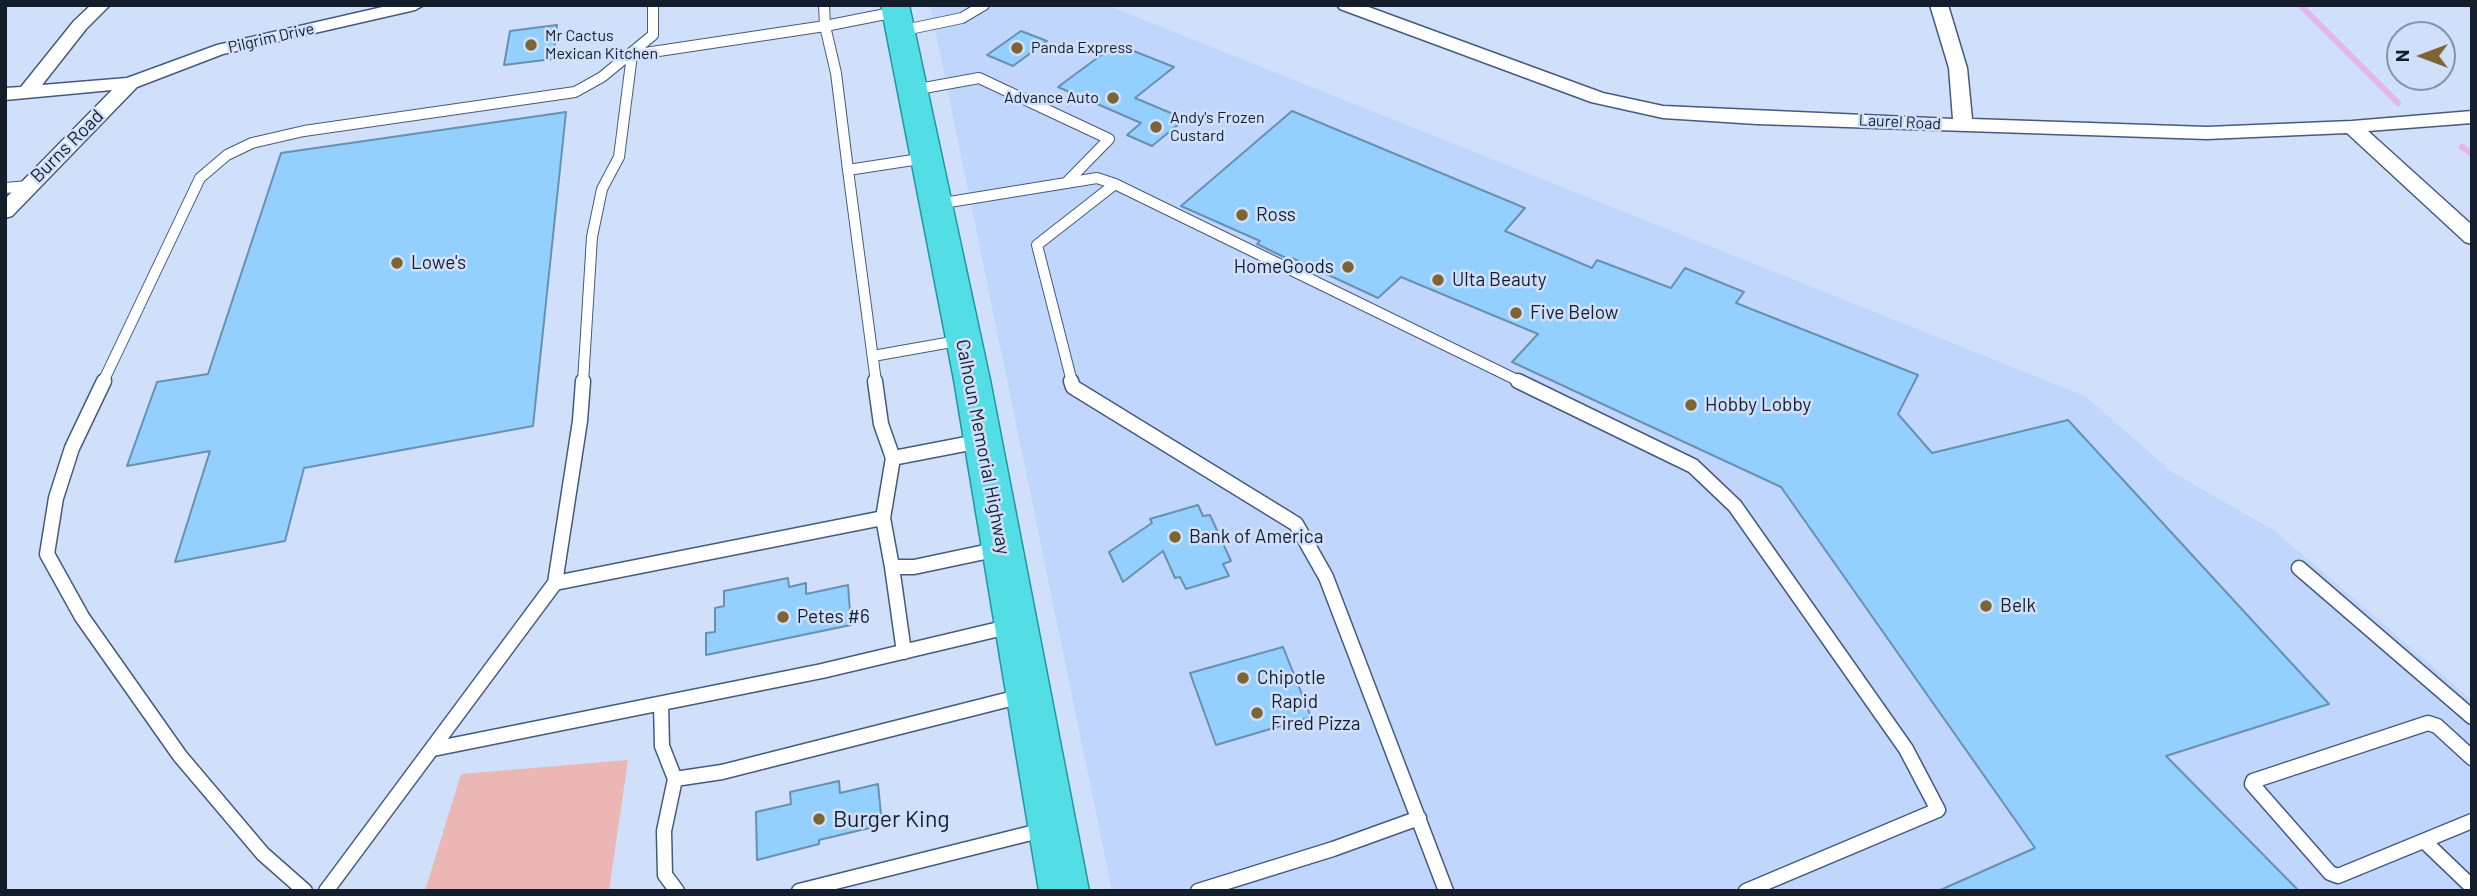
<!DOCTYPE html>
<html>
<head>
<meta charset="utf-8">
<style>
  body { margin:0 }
  #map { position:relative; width:2477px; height:896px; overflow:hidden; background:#d1e0fa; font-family:Barlow,sans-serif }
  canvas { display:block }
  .frame { position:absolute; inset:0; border:7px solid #141d2c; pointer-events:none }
  .north { position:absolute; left:2386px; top:21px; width:70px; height:70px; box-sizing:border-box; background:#d1e0fa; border:2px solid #8592a8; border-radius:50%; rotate:270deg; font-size:19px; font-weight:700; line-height:28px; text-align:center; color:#141d2c }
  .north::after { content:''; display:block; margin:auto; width:24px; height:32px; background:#7c6435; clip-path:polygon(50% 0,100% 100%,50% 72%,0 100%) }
</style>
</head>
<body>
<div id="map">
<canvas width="2477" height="896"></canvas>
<div class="frame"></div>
<div class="north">N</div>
</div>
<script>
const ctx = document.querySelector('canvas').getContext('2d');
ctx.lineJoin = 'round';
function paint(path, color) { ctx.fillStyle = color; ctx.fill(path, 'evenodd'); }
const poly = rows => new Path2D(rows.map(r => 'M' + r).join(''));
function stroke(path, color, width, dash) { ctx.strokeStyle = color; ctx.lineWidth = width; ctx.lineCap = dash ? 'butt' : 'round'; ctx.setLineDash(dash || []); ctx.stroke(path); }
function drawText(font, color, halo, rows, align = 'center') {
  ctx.font = font + ' Barlow,sans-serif'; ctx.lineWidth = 5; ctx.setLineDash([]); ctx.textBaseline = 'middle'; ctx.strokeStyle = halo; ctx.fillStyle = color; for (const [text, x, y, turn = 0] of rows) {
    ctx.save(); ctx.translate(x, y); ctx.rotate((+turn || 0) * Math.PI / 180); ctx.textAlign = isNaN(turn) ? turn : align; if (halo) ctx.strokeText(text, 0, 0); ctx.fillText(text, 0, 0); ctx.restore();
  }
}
const built = poly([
  [930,5,1107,5,2085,396,2172,472,2275,531,2472,700,2472,891,1112,891]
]);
const green = poly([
  [628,760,609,891,425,891,461,774]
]);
const stream = poly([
  [2300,5,2398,103],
  [2462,147,2472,154]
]);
const building = poly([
  [557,25,553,59,504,65,510,31,557,25],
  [1021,31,1047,41,1013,66,987,55,1021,31],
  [1116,44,1174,67,1135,98,1185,119,1152,146,1127,135,1141,123,1058,87,1116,44],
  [1292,111,1525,208,1505,231,1592,268,1597,260,1671,288,1685,268,1744,292,1736,303,1918,375,1898,414,1932,453,2068,420,2329,704,2166,756,2299,891,1938,891,2035,848,1781,487,1512,362,1538,334,1401,277,1378,298,1292,258,1290,260,1257,244,1260,241,1181,206,1292,111],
  [566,112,533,426,304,468,285,541,175,562,210,451,127,466,157,382,208,374,281,153,566,112],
  [1198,505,1203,516,1210,515,1231,561,1223,564,1229,576,1186,589,1180,577,1175,578,1163,551,1123,582,1109,552,1152,523,1150,519,1198,505],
  [788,578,789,587,806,583,806,594,848,585,851,625,706,655,706,633,715,632,715,608,724,606,724,591,788,578],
  [1283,647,1311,717,1216,745,1190,673,1283,647],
  [839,781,840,793,878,784,882,825,819,840,819,844,757,860,756,812,791,804,790,792,839,781]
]);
const serviceFar1 = poly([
  [824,5,825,26,896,12],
  [900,31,962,18,984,5],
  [913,90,979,78,1109,139,1068,181],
  [1115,184,1521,382],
  [5,188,28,186],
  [937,204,1097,178,1115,184,1037,245,1072,382],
  [873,356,963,340],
  [103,382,200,178,227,155,252,143,304,131,575,92,602,77,653,35,653,5],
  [583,382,592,237,602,189,619,157,632,55,825,26,836,73,848,170],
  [876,382,848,170,926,158]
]);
const service = poly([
  [104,381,72,448,56,498,47,554,82,617,180,756,263,854,305,891],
  [875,381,881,424,893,458],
  [1071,381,1073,387,1296,524,1326,577,1446,891],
  [1518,381,1693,466,1735,506,1906,749,1938,810,1746,891],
  [883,518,892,567,914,567,999,549],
  [892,567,904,652],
  [2299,568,2472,717],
  [555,583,580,421,583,381],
  [661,704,662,746,675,779,722,772,1022,696],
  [433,749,822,671,1012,626],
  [2472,758,2437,726,2428,723,2253,781,2252,784,2330,873,2338,876,2472,821],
  [675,779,664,831,665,875,677,891],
  [2424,841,2472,887],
  [326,891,555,583,883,518,893,458,981,441],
  [799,891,1043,830],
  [1198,891,1333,849,1419,818]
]);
const minor = poly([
  [91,5,110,5,86,29,42,85,127,78,217,45,391,5,424,5,415,10,223,54,137,87,12,216,5,218,5,199,112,90,5,100,5,88,21,87,74,21,91,5],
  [1337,5,1363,5,1603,93,1663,106,1953,119,1949,68,1930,5,1948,5,1967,68,1972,119,2207,127,2352,121,2472,111,2472,123,2368,131,2472,225,2472,244,2465,242,2347,133,2207,139,1757,124,1663,118,1591,102,1340,9,1337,5]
]);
const trunk = poly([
  [881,5,909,5,990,380,1089,891,1039,891,954,380,881,5]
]);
const markers = [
  [531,45,7,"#7c6435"],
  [1017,48,7,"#7c6435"],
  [1113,98,7,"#7c6435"],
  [1156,127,7,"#7c6435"],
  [1242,215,7,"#7c6435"],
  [397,263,7,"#7c6435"],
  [1348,267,7,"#7c6435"],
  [1438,280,7,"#7c6435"],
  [1516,313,7,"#7c6435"],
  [1691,405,7,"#7c6435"],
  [1175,537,7,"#7c6435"],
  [1986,606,7,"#7c6435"],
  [783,617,7,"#7c6435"],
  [1243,678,7,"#7c6435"],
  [1257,713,7,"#7c6435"],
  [819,819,7,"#7c6435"]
];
const farPoinames = [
  ["Mr Cactus",545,36],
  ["Mexican Kitchen",545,54],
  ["Panda Express",1031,48],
  ["Advance Auto",1099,98,"right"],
  ["Andy's Frozen",1170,118],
  ["Custard",1170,136]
];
const farStreetnames = [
  ["Pilgrim Drive",271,38,-13],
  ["Laurel Road",1900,122,3]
];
const streetNames = [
  ["Burns Road",67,146,-45],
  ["Calhoun Memorial Highway",983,447,79]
];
const poiNames = [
  ["Ross",1256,215],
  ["Lowe's",411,263],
  ["HomeGoods",1334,267,"right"],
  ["Ulta Beauty",1452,280],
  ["Five Below",1530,313],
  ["Hobby Lobby",1705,405],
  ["Bank of America",1189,537],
  ["Belk",2000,606],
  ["Petes #6",797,617],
  ["Chipotle",1257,678],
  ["Rapid",1271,702],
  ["Fired Pizza",1271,724]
];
const nearPoinames = [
  ["Burger King",833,819]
];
paint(built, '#c1d6fd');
paint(green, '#ebb6b3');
stroke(stream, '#e4b5eb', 6);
paint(building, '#94d0ff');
stroke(building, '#6890af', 2);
stroke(serviceFar1, '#465a7e', 12);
stroke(service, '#465a7e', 17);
stroke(minor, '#465a7e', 3);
stroke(trunk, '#2195a1', 3);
stroke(serviceFar1, '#fff', 10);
stroke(service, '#fff', 14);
paint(minor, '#fff');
paint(trunk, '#53dee6');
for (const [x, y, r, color] of markers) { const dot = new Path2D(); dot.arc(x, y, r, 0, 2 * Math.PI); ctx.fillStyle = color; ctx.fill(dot); stroke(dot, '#d1e0fa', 2.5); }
drawText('16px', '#141d2c', '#d1e0fa', farPoinames, 'left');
drawText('16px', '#141d2c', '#d1e0fa', farStreetnames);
drawText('19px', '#141d2c', '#d1e0fa', streetNames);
drawText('19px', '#141d2c', '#d1e0fa', poiNames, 'left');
drawText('23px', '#141d2c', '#d1e0fa', nearPoinames, 'left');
</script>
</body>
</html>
